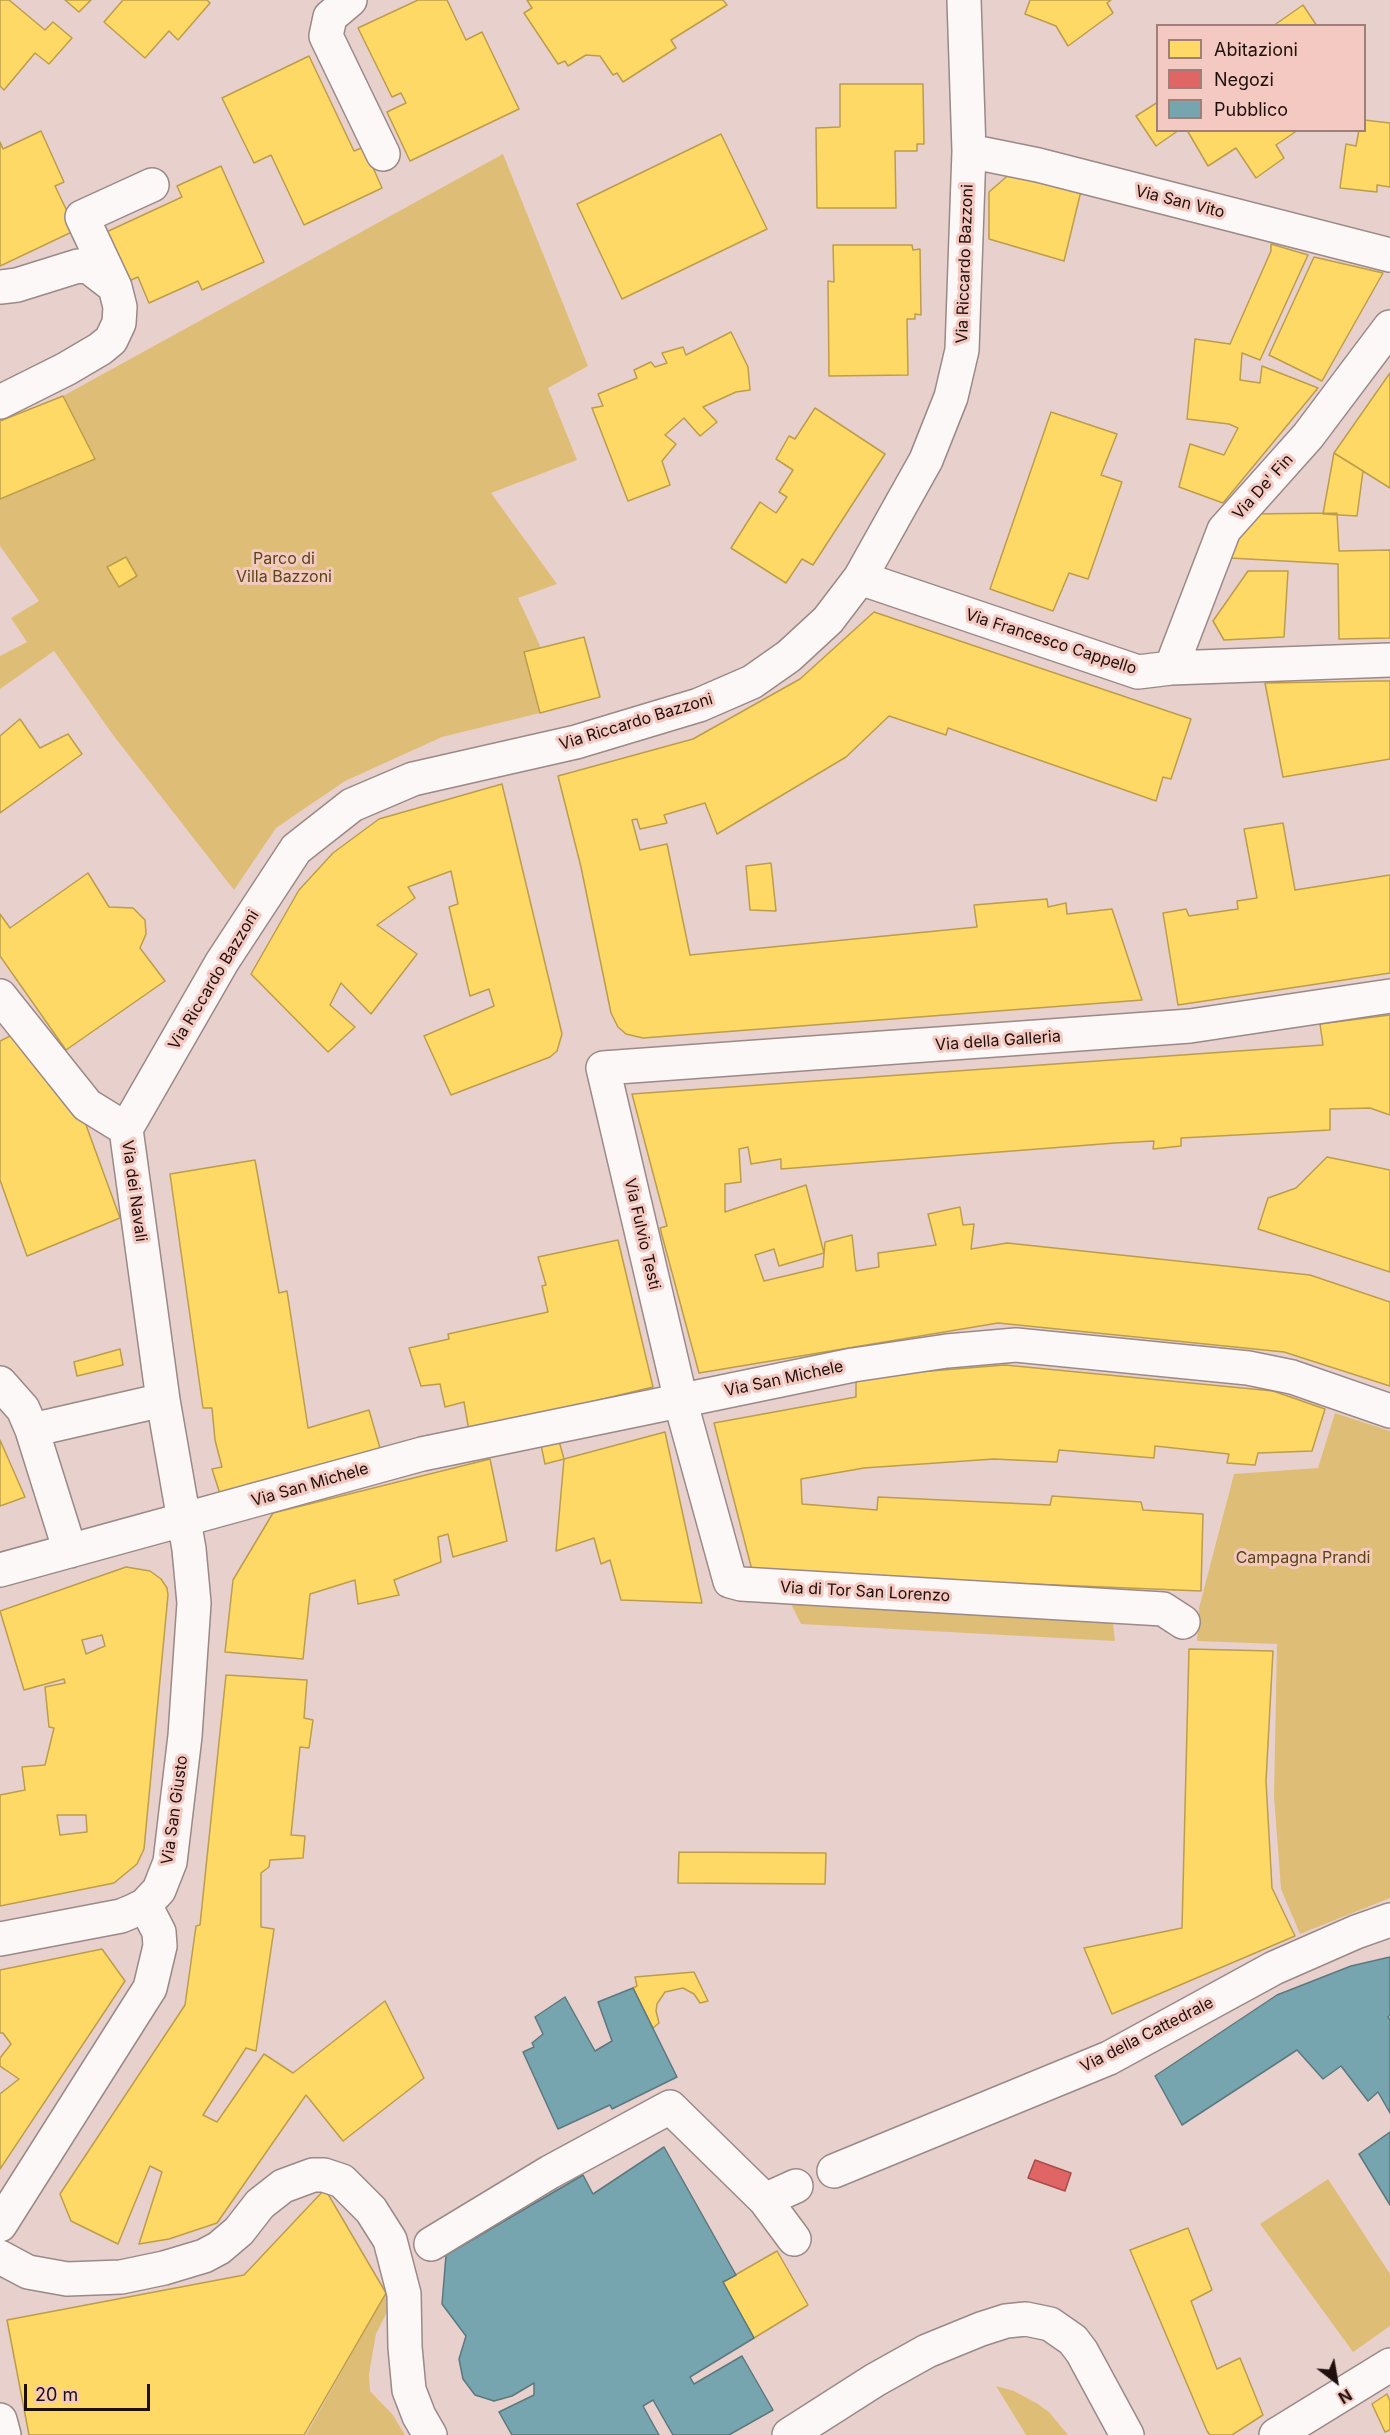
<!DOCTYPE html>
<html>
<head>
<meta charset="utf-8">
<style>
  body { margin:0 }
  #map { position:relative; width:1390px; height:2435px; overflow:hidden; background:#e8d1cd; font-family:Inter,sans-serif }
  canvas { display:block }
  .legend { position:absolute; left:1156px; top:24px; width:210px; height:108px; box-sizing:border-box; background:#f4c9c1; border:2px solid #9f7f79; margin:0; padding:8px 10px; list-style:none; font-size:18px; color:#1f100d }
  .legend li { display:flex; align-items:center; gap:12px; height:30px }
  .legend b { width:30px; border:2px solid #9f7f79 }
  .north { position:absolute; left:1306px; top:2351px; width:60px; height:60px; -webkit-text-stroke:4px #f4c9c1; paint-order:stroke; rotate:149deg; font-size:16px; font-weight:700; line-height:24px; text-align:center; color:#1f100d }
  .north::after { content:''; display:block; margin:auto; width:21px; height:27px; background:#1f100d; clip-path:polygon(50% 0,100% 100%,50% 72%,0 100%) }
  .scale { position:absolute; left:24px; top:2384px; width:126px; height:27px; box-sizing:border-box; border:3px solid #1f100d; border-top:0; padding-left:8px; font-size:18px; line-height:21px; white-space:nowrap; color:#1f100d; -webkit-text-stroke:4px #f4c9c1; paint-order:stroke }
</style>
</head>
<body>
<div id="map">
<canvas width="1390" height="2435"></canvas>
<ul class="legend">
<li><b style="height:16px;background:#ffd966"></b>Abitazioni</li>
<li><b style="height:16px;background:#e06666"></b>Negozi</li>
<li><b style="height:16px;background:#76a5af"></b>Pubblico</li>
</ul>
<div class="north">N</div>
<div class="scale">20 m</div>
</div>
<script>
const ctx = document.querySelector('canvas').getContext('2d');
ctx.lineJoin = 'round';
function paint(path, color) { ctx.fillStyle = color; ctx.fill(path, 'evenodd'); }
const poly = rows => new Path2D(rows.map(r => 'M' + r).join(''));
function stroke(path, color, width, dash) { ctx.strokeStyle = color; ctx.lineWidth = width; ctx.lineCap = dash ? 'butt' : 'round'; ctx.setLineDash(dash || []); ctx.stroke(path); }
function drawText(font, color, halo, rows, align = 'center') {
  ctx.font = font + ' Inter,sans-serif'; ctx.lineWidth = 6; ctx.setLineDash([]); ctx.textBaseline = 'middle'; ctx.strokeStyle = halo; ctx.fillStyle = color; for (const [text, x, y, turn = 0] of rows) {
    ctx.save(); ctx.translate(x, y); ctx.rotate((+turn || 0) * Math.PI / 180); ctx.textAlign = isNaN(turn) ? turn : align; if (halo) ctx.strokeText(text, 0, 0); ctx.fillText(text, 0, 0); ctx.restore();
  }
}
const green = poly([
  [503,154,588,366,548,388,577,460,491,493,557,584,518,598,541,648,524,653,540,713,442,737,345,781,276,828,234,890,113,735,54,651,0,689,0,656,27,642,11,618,39,601,0,546,0,499,94,459,63,396],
  [1335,1413,1390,1431,1390,1898,1300,1934,1281,1889,1274,1796,1277,1644,1197,1641,1199,1608,1234,1474,1318,1468],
  [789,1600,1112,1615,1115,1641,801,1624],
  [1328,2179,1390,2274,1390,2326,1353,2352,1260,2224],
  [386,2293,387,2312,376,2334,369,2374,370,2391,393,2415,405,2435,306,2435],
  [996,2386,1014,2391,1038,2404,1049,2412,1068,2435,1026,2435]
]);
const homes = poly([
  [0,0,9,0,45,30,53,22,72,38,49,64,35,53,4,90,0,86,0,0],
  [65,0,91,0,79,12,65,0],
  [123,0,207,0,210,3,178,40,169,31,145,58,104,22,123,0],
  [418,0,447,0,466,40,482,32,519,109,410,161,387,112,406,103,401,93,392,97,358,28,418,0],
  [527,0,723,0,727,5,671,40,676,48,623,82,617,73,613,75,600,56,586,55,568,66,565,61,558,64,524,13,532,8,527,0],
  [1030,0,1111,0,1107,3,1113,13,1068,46,1056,26,1025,14,1030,0],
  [1303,5,1317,26,1273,26,1303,5],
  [309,56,354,151,364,147,382,188,304,225,271,155,254,163,222,98,309,56],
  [840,84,923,84,924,144,917,144,917,151,895,151,896,208,817,208,816,128,840,127,840,84],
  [1158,102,1158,130,1179,130,1156,146,1136,116,1158,102],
  [1364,120,1390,123,1390,187,1377,185,1377,192,1340,188,1346,144,1356,146,1359,130,1364,130,1364,120],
  [1187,130,1298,130,1276,145,1284,158,1256,178,1236,148,1208,166,1187,130],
  [41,131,64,182,55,186,76,230,0,266,0,142,3,149,41,131],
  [721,134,767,229,622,299,577,204,721,134],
  [221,166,264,262,202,290,198,281,149,303,138,277,124,283,102,234,182,197,177,186,221,166],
  [1012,172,1081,191,1064,261,989,239,989,192,1012,172],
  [1271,244,1308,255,1260,360,1242,353,1240,380,1260,383,1262,366,1318,388,1223,503,1179,487,1190,444,1224,455,1238,428,1229,424,1187,419,1195,339,1230,344,1271,251,1271,244],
  [833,245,912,245,913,250,920,249,921,315,915,314,915,319,907,319,908,375,829,376,828,281,834,282,833,245],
  [1314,257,1383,273,1322,381,1269,355,1314,257],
  [731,332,748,367,750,390,736,392,703,407,717,422,700,436,684,418,665,435,676,444,662,461,670,485,628,501,592,408,603,406,598,394,637,378,634,370,651,362,655,367,667,363,662,353,683,347,686,355,731,332],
  [1390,373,1390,488,1334,453,1390,373],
  [63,396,95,459,0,499,0,421,63,396],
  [815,408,885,454,813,565,802,559,786,583,731,548,760,502,776,513,787,497,779,492,793,470,776,459,789,436,795,439,815,408],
  [1051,412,1117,434,1101,475,1122,482,1088,579,1069,573,1053,611,990,589,1051,412],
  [1334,453,1363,471,1357,516,1323,514,1334,453],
  [1337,513,1339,551,1390,550,1390,638,1339,639,1338,564,1230,558,1245,514,1337,513],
  [126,557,137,576,119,587,107,567,126,557],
  [1248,571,1288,571,1284,637,1224,640,1213,621,1248,571],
  [874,612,1191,719,1171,779,1163,777,1156,801,948,728,946,735,889,716,846,757,717,834,705,803,664,815,667,823,640,829,637,819,632,820,640,850,667,844,690,955,977,927,974,905,1047,899,1048,907,1066,903,1067,914,1112,909,1142,1000,643,1038,626,1034,618,1027,611,1013,581,867,558,776,693,739,800,679,874,612],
  [584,637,600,697,540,713,524,652,584,637],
  [1377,681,1390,681,1390,759,1283,777,1265,683,1377,681],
  [20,719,40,748,68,734,82,754,0,813,0,736,20,719],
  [502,784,562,1034,557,1051,550,1057,451,1095,424,1036,494,1006,489,989,470,996,449,907,458,904,451,871,408,887,415,898,377,925,417,954,371,1014,341,983,330,1005,355,1027,328,1052,251,974,299,890,333,853,379,819,502,784],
  [1283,823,1295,890,1390,875,1390,973,1178,1005,1163,913,1186,909,1189,916,1238,909,1237,901,1257,898,1244,829,1283,823],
  [771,863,776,911,750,910,746,866,771,863],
  [88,873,109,907,133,908,145,920,146,934,140,948,165,981,66,1050,0,956,0,914,10,928,88,873],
  [1390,1015,1390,1115,1370,1108,1330,1109,1330,1130,1181,1138,1181,1146,1153,1149,1154,1141,1115,1143,781,1169,781,1159,751,1164,748,1147,739,1149,741,1182,725,1184,725,1212,806,1185,824,1253,779,1266,774,1249,755,1255,764,1281,823,1267,825,1242,852,1235,856,1271,879,1267,878,1253,936,1245,928,1214,960,1207,963,1225,974,1224,971,1249,1007,1243,1310,1275,1390,1302,1390,1386,1284,1352,998,1323,699,1373,660,1228,667,1226,632,1094,1323,1045,1320,1024,1390,1015],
  [16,1033,82,1114,120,1218,27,1256,0,1180,0,1041,16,1033],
  [1327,1157,1390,1170,1390,1272,1258,1229,1268,1198,1296,1188,1327,1157],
  [255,1160,279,1293,287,1291,308,1428,369,1410,380,1448,221,1497,212,1469,222,1467,215,1440,212,1408,203,1408,170,1174,255,1160],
  [618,1240,653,1387,469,1431,464,1402,445,1407,440,1384,421,1386,409,1348,449,1339,448,1334,548,1312,542,1286,546,1285,538,1257,618,1240],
  [120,1349,123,1365,77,1376,74,1362,120,1349],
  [1005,1365,1273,1391,1325,1409,1312,1451,1258,1453,1255,1465,1227,1463,1229,1454,1155,1446,1154,1458,1059,1450,1057,1462,994,1459,864,1468,801,1479,802,1504,877,1510,878,1497,1050,1505,1052,1496,1141,1502,1143,1510,1203,1514,1201,1591,983,1582,981,1590,753,1574,714,1423,856,1397,856,1377,1005,1365],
  [665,1432,702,1603,621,1600,610,1560,601,1564,594,1538,556,1551,564,1459,665,1432],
  [0,1440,25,1497,0,1506,0,1440],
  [559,1441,564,1459,545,1464,541,1445,559,1441],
  [490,1459,507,1541,453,1557,448,1534,438,1537,441,1562,394,1580,399,1595,358,1604,355,1580,310,1594,303,1659,225,1652,233,1580,273,1513,490,1459],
  [126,1567,150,1571,161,1579,167,1588,168,1595,144,1849,137,1864,114,1883,0,1906,0,1795,25,1790,22,1767,45,1765,54,1728,49,1727,45,1687,65,1683,64,1679,24,1690,0,1611,126,1567],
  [102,1635,105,1646,86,1654,82,1640,102,1635],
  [57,1815,86,1815,87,1832,60,1835,57,1815],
  [1189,1649,1273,1651,1266,1781,1272,1888,1295,1936,1112,2014,1084,1948,1182,1928,1189,1649],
  [226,1675,307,1680,304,1718,313,1720,309,1748,300,1747,291,1835,305,1836,303,1858,270,1860,269,1867,261,1873,261,1927,274,1929,256,2051,246,2048,203,2115,217,2122,264,2054,293,2073,385,2001,424,2078,343,2141,306,2095,217,2223,169,2239,139,2244,162,2172,150,2166,118,2244,71,2221,60,2194,185,2005,196,1926,200,1925,226,1675],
  [679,1852,826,1853,825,1884,678,1883,679,1852],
  [102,1949,125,1981,0,2169,0,2094,19,2079,0,2066,0,2058,11,2044,3,2033,0,2033,0,1970,102,1949],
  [694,1972,708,2001,700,2003,694,1994,683,1988,665,1992,657,2004,656,2011,659,2023,653,2028,633,1988,637,1986,635,1977,694,1972],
  [325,2189,386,2293,304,2435,29,2435,7,2320,244,2275,325,2189],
  [1188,2228,1212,2290,1191,2301,1217,2369,1240,2358,1263,2415,1232,2435,1210,2435,1207,2431,1130,2250,1188,2228],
  [777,2251,808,2305,754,2338,723,2282,777,2251],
  [1387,2394,1390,2401,1390,2430,1385,2432,1372,2404,1387,2394]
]);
const shops = poly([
  [1035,2160,1071,2173,1065,2191,1028,2178,1035,2160]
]);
const public = poly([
  [1390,1957,1390,2015,1388,2017,1390,2020,1390,2113,1378,2092,1368,2101,1341,2066,1323,2079,1297,2050,1182,2125,1155,2076,1277,1995,1351,1966,1390,1957],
  [633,1988,677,2077,612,2109,610,2105,558,2129,523,2052,534,2047,532,2043,543,2034,535,2017,565,1997,595,2051,612,2041,598,2002,633,1988],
  [1390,2132,1390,2205,1359,2154,1390,2132],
  [664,2147,736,2275,723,2282,754,2338,690,2377,694,2384,742,2356,773,2410,729,2435,673,2435,653,2400,643,2406,659,2435,512,2435,499,2412,534,2395,534,2383,512,2396,494,2401,475,2395,463,2379,459,2359,466,2336,442,2304,446,2255,583,2175,593,2194,664,2147]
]);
const minor = poly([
  [350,0,330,17,326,36,383,154],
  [969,151,1038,165,1390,255],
  [114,285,82,217,152,185],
  [0,287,17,285,78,266,89,267,115,287,120,307,119,323,111,340,100,349,66,369,0,402],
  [860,578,1138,672,1171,668,1390,660],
  [1171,668,1224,530,1308,436,1390,327],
  [0,996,87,1105,126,1129],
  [126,1129,222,962,296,849,352,805,413,779,576,742,699,705,752,682,789,656,828,620,860,578,926,460,951,397,962,350,969,151,964,0],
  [126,1129,163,1400],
  [0,1383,23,1409,32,1430],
  [0,1570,422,1454,853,1365,947,1351,1016,1345,1248,1368,1292,1377,1390,1411],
  [1183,1622,1163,1609,741,1584,730,1581,685,1418,603,1068,1190,1026,1390,996],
  [0,1939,121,1916,133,1911,145,1905,159,1890,170,1862,185,1736,194,1603,189,1549,163,1400,32,1430,70,1551],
  [834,2171,1109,2058,1274,1968,1356,1932,1390,1920],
  [765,2200,794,2239],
  [0,2225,150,1988,160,1946,159,1932,145,1905],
  [431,2244,550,2172,670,2107,765,2200,796,2186],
  [0,2257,28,2272,67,2279,121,2277,164,2268,204,2256,219,2248,239,2231,260,2204,283,2186,313,2175,324,2175,342,2181,371,2210,390,2240,404,2294,405,2347,409,2390,419,2416,430,2435],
  [0,2420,4,2435],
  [789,2435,875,2380,927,2351,981,2329,1006,2321,1026,2319,1050,2324,1073,2340,1082,2352,1127,2435],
  [1276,2435,1390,2365]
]);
const streetNames = [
  ["Via San Vito",1180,202,14],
  ["Via Riccardo Bazzoni",965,264,-88],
  ["Via De' Fin",1263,487,-48],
  ["Via Francesco Cappello",1051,642,18],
  ["Via Riccardo Bazzoni",636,722,-17],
  ["Via Riccardo Bazzoni",214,980,-59],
  ["Via della Galleria",998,1041,-4],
  ["Via dei Navali",134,1191,82],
  ["Via Fulvio Testi",642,1234,77],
  ["Via San Michele",784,1379,-12],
  ["Via San Michele",310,1485,-16],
  ["Via di Tor San Lorenzo",865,1592,3],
  ["Via San Giusto",175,1810,-82],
  ["Via della Cattedrale",1147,2035,-27]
];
const parkNames = [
  ["Parco di",284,559],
  ["Villa Bazzoni",284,577],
  ["Campagna Prandi",1303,1558]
];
paint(green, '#debe76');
paint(homes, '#ffd966');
stroke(homes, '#bc9d4b', 1.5);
paint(shops, '#e06666');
stroke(shops, '#a64c4b', 1.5);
paint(public, '#76a5af');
stroke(public, '#5c787e', 1.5);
stroke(minor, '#9a8986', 36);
stroke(minor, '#fcf8f8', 33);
drawText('16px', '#1f100d', '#f4c9c1', streetNames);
drawText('16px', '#574713', '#f4c9c1', parkNames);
</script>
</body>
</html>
